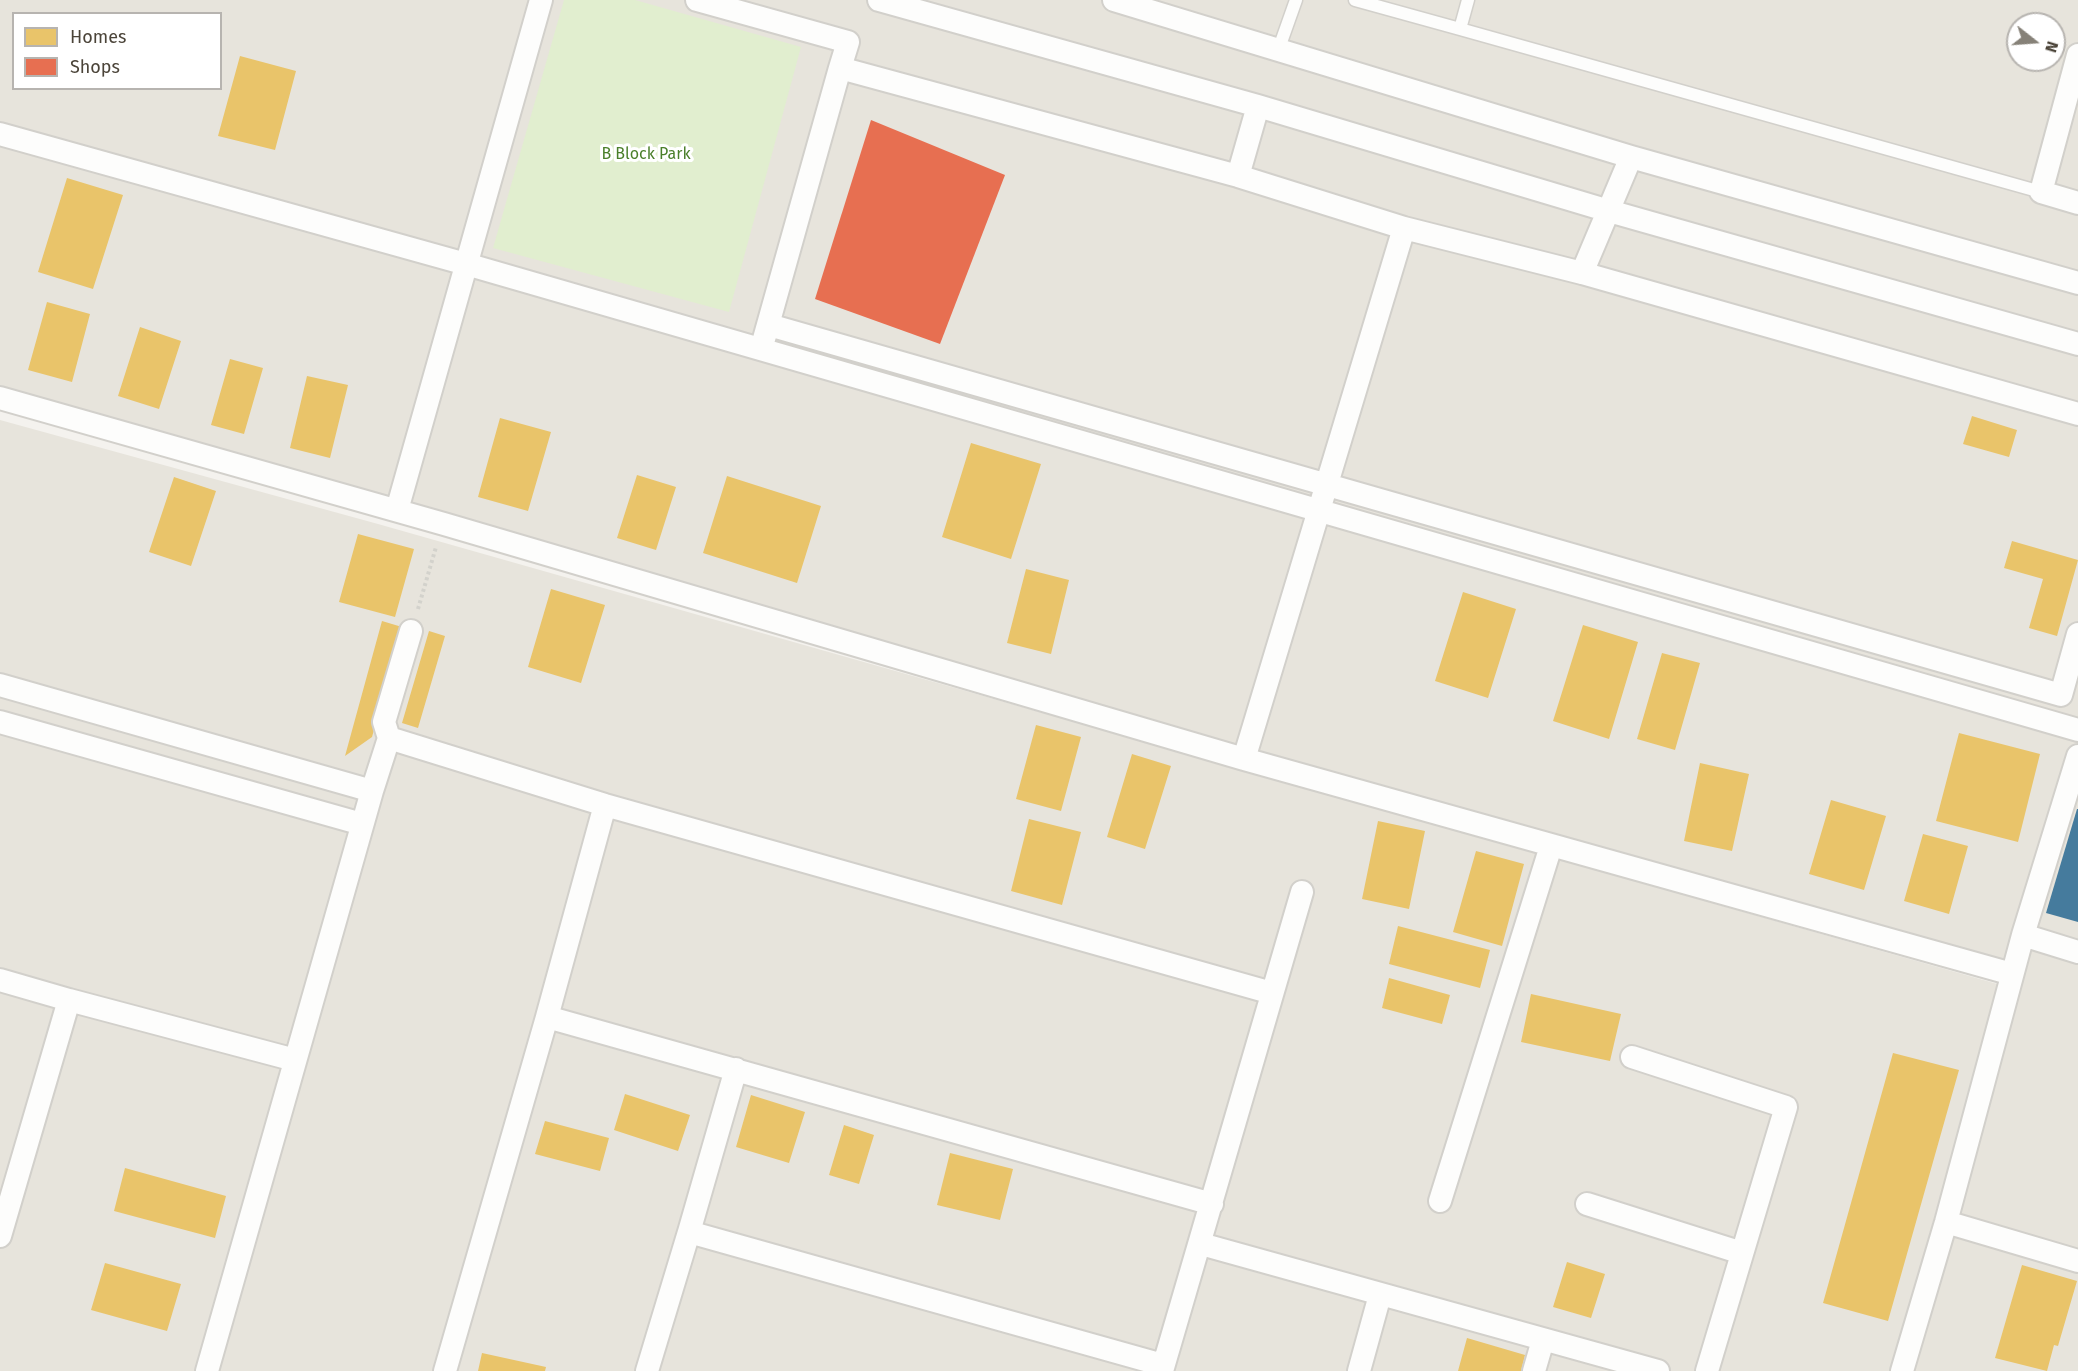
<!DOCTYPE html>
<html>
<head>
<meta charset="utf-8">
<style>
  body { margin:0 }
  #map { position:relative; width:2078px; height:1371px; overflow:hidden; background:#f4f2ee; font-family:"Fira Sans",sans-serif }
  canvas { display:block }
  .legend { position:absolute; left:12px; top:12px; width:210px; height:78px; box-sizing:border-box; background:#fff; border:2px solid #b7b4b0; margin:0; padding:8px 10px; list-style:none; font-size:18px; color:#4b4439 }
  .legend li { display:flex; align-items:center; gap:12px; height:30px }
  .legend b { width:30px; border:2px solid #b7b4b0 }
  .north { position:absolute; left:2006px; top:12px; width:60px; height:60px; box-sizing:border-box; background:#fff; border:2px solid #b7b4b0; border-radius:50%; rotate:107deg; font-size:16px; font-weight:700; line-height:24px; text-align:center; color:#4b4439 }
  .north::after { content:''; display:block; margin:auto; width:21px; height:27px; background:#868178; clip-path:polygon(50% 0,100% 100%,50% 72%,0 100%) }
</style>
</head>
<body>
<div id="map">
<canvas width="2078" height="1371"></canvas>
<ul class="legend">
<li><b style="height:16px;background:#e9c46a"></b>Homes</li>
<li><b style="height:16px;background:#e76f51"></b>Shops</li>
</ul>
<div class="north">N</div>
</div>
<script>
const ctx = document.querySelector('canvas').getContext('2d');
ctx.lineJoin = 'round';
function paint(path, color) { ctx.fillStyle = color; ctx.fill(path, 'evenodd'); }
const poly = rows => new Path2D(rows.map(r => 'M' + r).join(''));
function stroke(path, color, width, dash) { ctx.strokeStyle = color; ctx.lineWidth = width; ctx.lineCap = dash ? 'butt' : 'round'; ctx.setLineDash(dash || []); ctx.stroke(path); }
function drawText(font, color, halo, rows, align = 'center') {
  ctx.font = font + ' "Fira Sans",sans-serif'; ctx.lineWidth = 6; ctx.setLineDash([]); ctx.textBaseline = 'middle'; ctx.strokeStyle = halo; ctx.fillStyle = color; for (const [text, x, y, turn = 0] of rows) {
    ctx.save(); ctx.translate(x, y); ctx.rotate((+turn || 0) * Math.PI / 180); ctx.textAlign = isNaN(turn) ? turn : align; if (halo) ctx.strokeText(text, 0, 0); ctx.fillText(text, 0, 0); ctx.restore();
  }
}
const residential = poly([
  [0,0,2078,0,2078,1371,1899,1371,2012,974,0,400],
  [14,14,220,14,220,88,14,88],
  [2018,24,2054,24,2054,60,2018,60],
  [0,420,378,524,2001,985,1890,1371,0,1371]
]);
const green = poly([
  [564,0,635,0,801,47,729,312,493,248]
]);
const homes = poly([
  [240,56,296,71,275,150,218,136],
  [67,178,123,195,93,289,38,272],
  [47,302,90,314,72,382,28,370],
  [140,327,181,341,159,409,118,396],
  [230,359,263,368,244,434,211,425],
  [307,376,348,385,330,458,290,448],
  [1972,416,2017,430,2009,457,1963,444],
  [500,418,551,432,528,511,478,497],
  [971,443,1041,464,1011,559,942,537],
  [637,475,676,487,656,550,617,538],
  [727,476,821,506,797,583,703,553],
  [174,477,216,491,191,566,149,552],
  [358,534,414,549,395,617,339,602],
  [2012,541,2078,560,2057,636,2029,628,2043,579,2004,568],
  [1026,569,1069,580,1051,654,1007,643],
  [551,589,605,605,581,683,528,667],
  [1463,592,1516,609,1488,698,1435,681],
  [382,621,402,627,372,737,345,756],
  [1583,625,1638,642,1609,739,1553,721],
  [429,631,445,636,418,728,402,723],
  [1662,653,1700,663,1675,750,1637,739],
  [1036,725,1081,737,1061,811,1016,799],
  [1959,733,2040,754,2018,842,1936,821],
  [1132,754,1171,766,1145,849,1107,837],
  [1700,763,1749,774,1732,851,1684,841],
  [1831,800,1886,816,1864,890,1809,874],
  [1029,819,1081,832,1062,905,1011,891],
  [1378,821,1425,831,1409,909,1362,899],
  [1923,834,1968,846,1949,914,1904,901],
  [1476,851,1524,864,1502,946,1453,932],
  [1398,926,1490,950,1480,988,1389,964],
  [1389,978,1450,995,1442,1024,1382,1008],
  [1531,994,1621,1014,1610,1061,1521,1042],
  [1893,1053,1959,1070,1888,1321,1823,1303],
  [625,1094,690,1115,678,1151,614,1130],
  [751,1095,805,1112,789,1163,736,1147],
  [545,1121,609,1138,600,1171,535,1154],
  [844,1125,874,1135,859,1184,829,1175],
  [950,1153,1013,1169,1000,1220,937,1205],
  [125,1168,226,1196,215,1238,114,1211],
  [1567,1262,1605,1274,1591,1318,1553,1307],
  [105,1263,181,1284,167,1331,91,1310],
  [2022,1265,2077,1281,2058,1346,2054,1345,2047,1371,1995,1358],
  [1467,1338,1525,1355,1521,1371,1458,1371],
  [482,1353,546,1367,545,1371,478,1371]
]);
const shops = poly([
  [871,120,1005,175,940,344,815,299]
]);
const public = poly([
  [2077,809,2078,809,2078,922,2046,913]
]);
const path = poly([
  [418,609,436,547]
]);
const service = poly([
  [1355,0,1460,29,1468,0],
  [1460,29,2041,192],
  [1279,48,1296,0]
]);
const minor = poly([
  [697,0,848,42,840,68,1238,176,1404,228,1582,273,2078,414],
  [879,0,1258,106,1609,211,2078,344],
  [1114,0,1631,157,2078,283],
  [2078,55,2041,192,2078,203],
  [0,134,466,264,2078,730],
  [1238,176,1258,106],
  [1582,273,1631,157],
  [769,325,2061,695,2078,634],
  [764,339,840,68],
  [0,398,444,524,1244,759,2012,974],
  [397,510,541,0],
  [0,685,372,791,207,1371],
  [0,722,362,824],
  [389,738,384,722,411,631],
  [1244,759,1404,228],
  [372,791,389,738,605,805,1272,993],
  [2023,935,2078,952],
  [0,980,69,1000,0,1236],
  [69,1000,295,1060],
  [547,1017,605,805],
  [1632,1057,1786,1107,1707,1371],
  [1440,1201,1551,846],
  [1587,1204,1742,1253],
  [1946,1222,2078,1261],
  [689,1232,736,1069],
  [1201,1244,1658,1371],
  [445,1371,547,1017,1212,1204],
  [647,1371,689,1232,1163,1365],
  [1162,1371,1302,892],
  [1359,1371,1380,1295],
  [1534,1371,1543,1340],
  [1902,1371,1946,1222,2023,935,2078,756]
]);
const parkNames = [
  ["B Block Park",646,155]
];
paint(residential, '#e7e4dc');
paint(green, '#e1eecf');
paint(homes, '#e9c46a');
paint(shops, '#e76f51');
paint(public, '#457b9d');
stroke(service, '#d2d0cb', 15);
stroke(minor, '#d2d0cb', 26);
stroke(path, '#d3d2cc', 4, [3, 3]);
stroke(service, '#fdfdfc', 12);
stroke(minor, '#fdfdfc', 22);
drawText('16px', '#4a7f2a', '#fff', parkNames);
</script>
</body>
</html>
